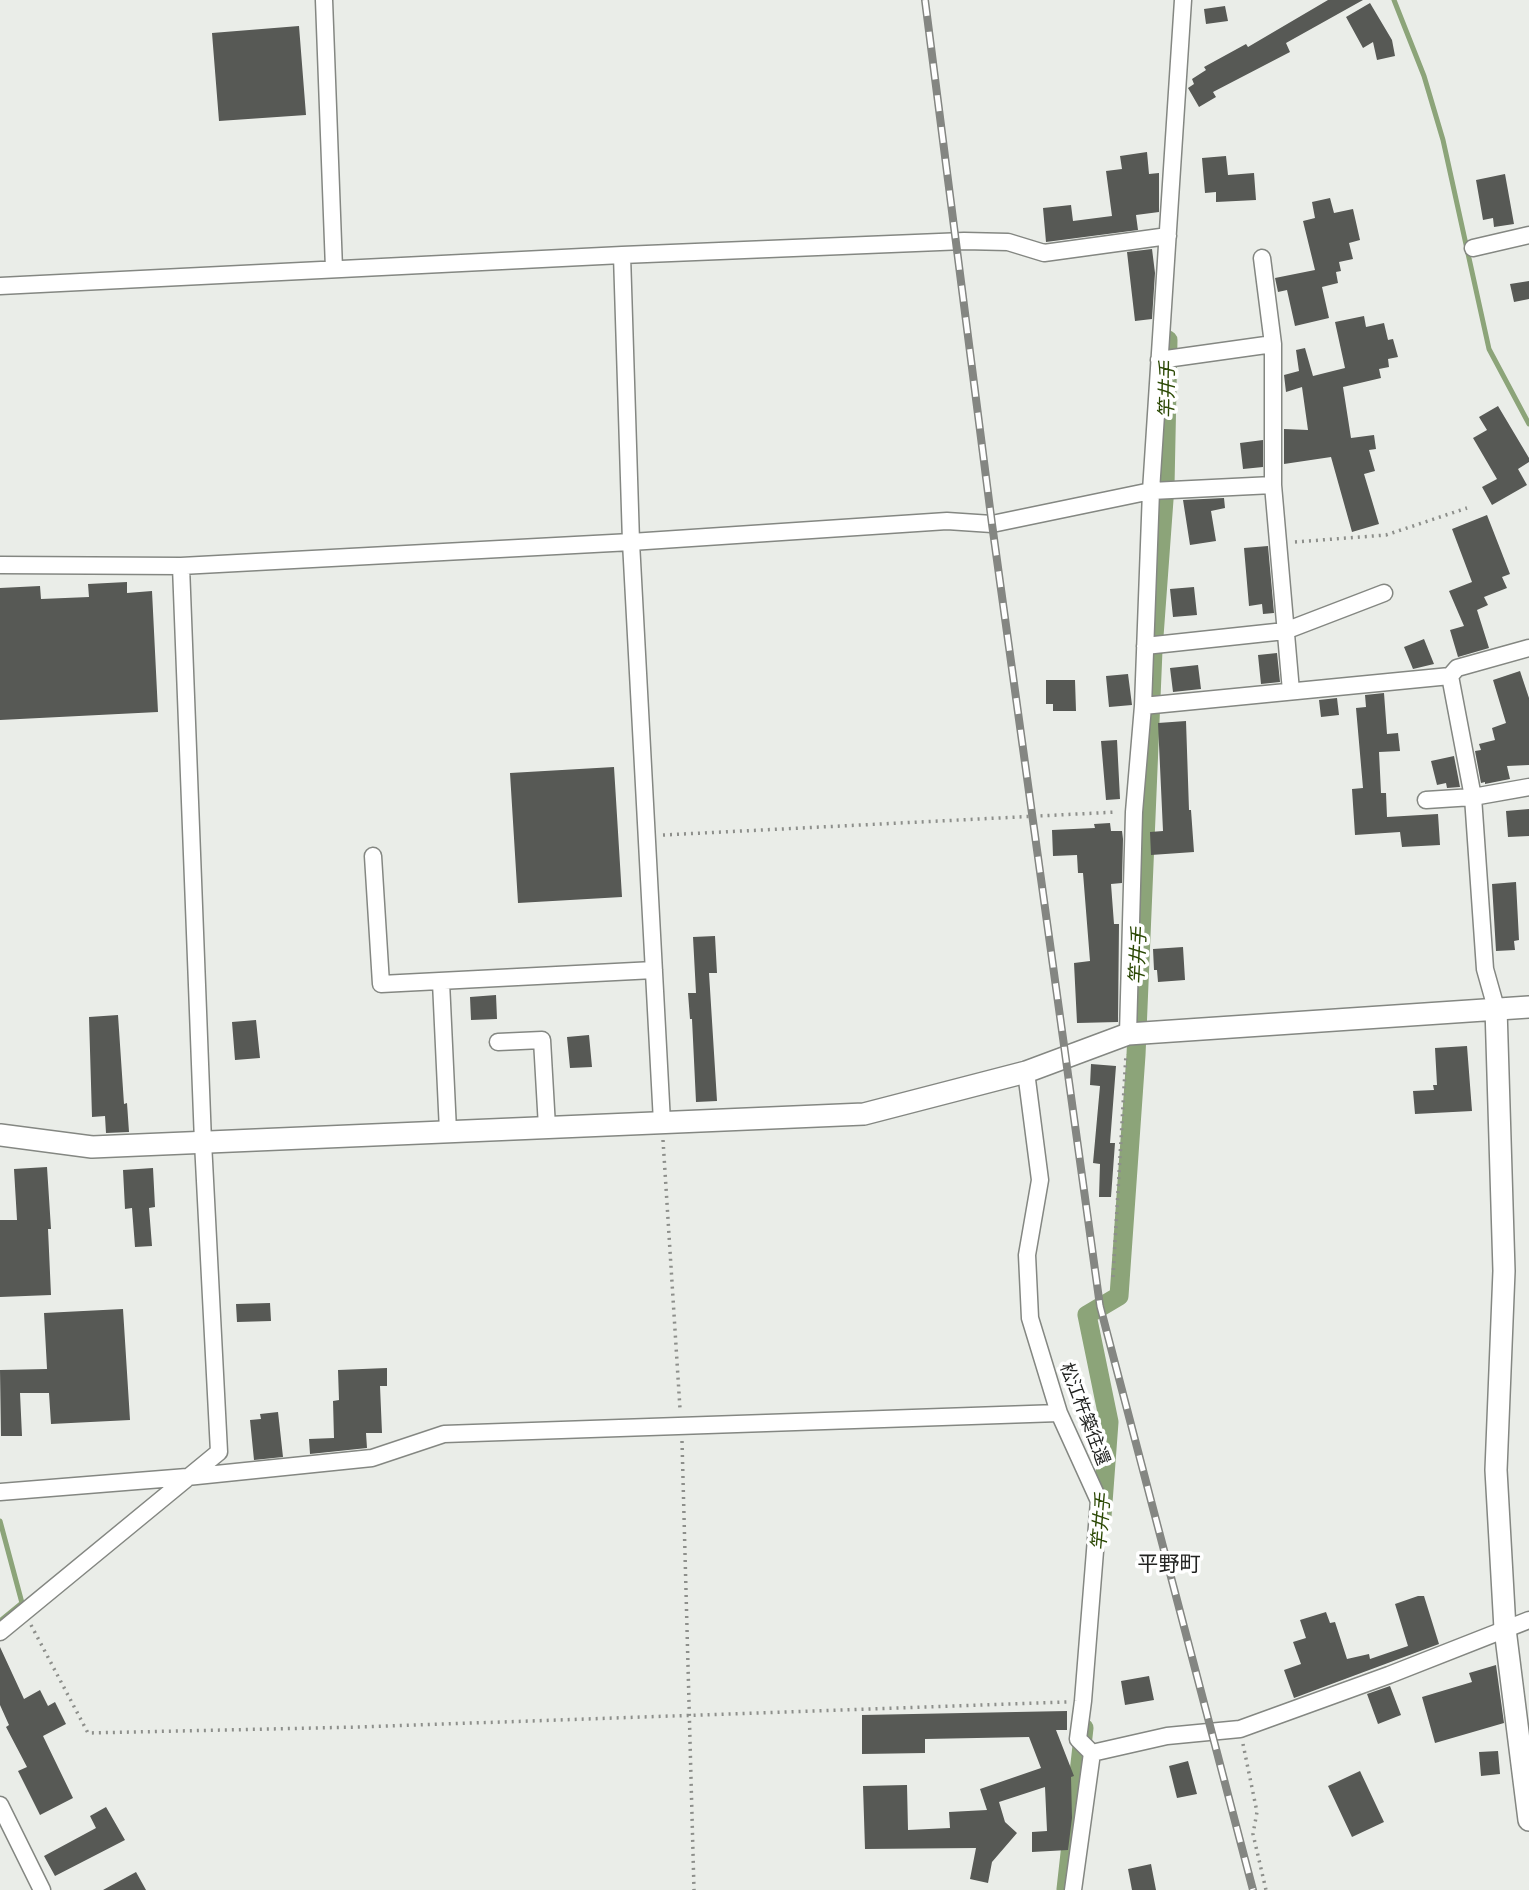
<!DOCTYPE html>
<html>
<head>
<meta charset="utf-8">
<style>
  body { margin:0 }
  canvas { display:block; background:#eaede8 }
</style>
</head>
<body>
<canvas width="1529" height="1890"></canvas>
<script>
const ctx = document.querySelector('canvas').getContext('2d');
ctx.lineJoin = 'round';
const poly = rows => new Path2D(rows.map(r => 'M' + r).join(''));
function stroke(path, color, width, dash) { ctx.strokeStyle = color; ctx.lineWidth = width; ctx.lineCap = dash ? 'butt' : 'round'; ctx.setLineDash(dash || []); ctx.stroke(path); }
function paint(path, color) { ctx.fillStyle = color; ctx.fill(path, 'evenodd'); }
function drawText(font, color, halo, rows, align = 'center') {
  ctx.font = font + ' Ubuntu,"Noto Sans JP",sans-serif'; ctx.lineWidth = 7; ctx.setLineDash([]); ctx.textBaseline = 'middle'; ctx.strokeStyle = halo; ctx.fillStyle = color; for (const [text, x, y, turn = 0] of rows) {
    ctx.save(); ctx.translate(x, y); ctx.rotate((+turn || 0) * Math.PI / 180); ctx.textAlign = isNaN(turn) ? turn : align; if (halo) ctx.strokeText(text, 0, 0); ctx.fillText(text, 0, 0); ctx.restore();
  }
}
const stream = poly([
  [1394,0,1424,76,1443,140,1489,349,1529,424],
  [0,1521,22,1603,0,1621]
]);
const canal = poly([
  [1102,1516,1109,1422,1087,1315,1119,1296,1136,1055,1153,650,1165,486,1168,340],
  [1066,1889,1084,1728]
]);
const building = poly([
  [1328,0,1363,0,1286,43,1290,52,1213,92,1216,97,1199,107,1188,88,1194,84,1192,79,1206,70,1204,67,1246,44,1248,47],
  [1370,3,1392,40,1395,56,1377,60,1373,42,1363,48,1346,17],
  [1225,6,1228,21,1206,24,1204,9],
  [299,26,306,115,219,121,212,33],
  [1147,152,1149,174,1159,173,1159,212,1136,215,1138,230,1046,242,1043,208,1071,205,1073,221,1112,216,1106,171,1122,169,1120,156],
  [1226,156,1228,175,1254,173,1256,200,1216,202,1216,192,1205,193,1202,158],
  [1505,174,1514,224,1494,227,1493,218,1483,220,1476,180],
  [1330,198,1334,213,1353,209,1360,240,1349,243,1353,259,1339,262,1341,271,1336,272,1338,283,1322,287,1329,318,1295,326,1287,290,1278,292,1275,278,1315,270,1303,221,1315,218,1312,202],
  [1152,249,1155,273,1152,319,1135,321,1127,252],
  [1529,281,1529,299,1514,302,1510,284],
  [1364,316,1366,327,1384,323,1388,340,1393,339,1398,357,1388,359,1389,367,1379,369,1381,378,1343,387,1351,438,1374,435,1376,449,1369,450,1375,471,1364,474,1379,524,1352,532,1331,457,1284,464,1284,429,1308,430,1302,387,1286,392,1284,375,1299,371,1296,350,1305,348,1313,376,1345,368,1335,322],
  [1498,406,1529,458,1529,462,1518,469,1527,485,1492,505,1482,487,1497,479,1473,438,1487,430,1479,417],
  [1263,440,1263,467,1243,469,1240,443],
  [1224,498,1225,508,1211,511,1216,541,1190,545,1183,500],
  [1487,515,1510,574,1502,577,1507,588,1484,597,1488,605,1477,610,1489,648,1458,657,1450,630,1464,626,1449,591,1472,582,1452,529],
  [1268,546,1274,613,1263,614,1262,604,1249,606,1244,548],
  [127,582,127,593,152,591,158,712,0,720,0,588,40,586,41,599,89,597,88,584],
  [1194,587,1197,615,1173,617,1170,589],
  [1424,639,1434,664,1413,669,1404,647],
  [1277,653,1280,682,1261,684,1258,655],
  [1198,665,1201,689,1173,692,1170,668],
  [1520,671,1529,698,1529,765,1507,766,1510,779,1485,784,1485,782,1481,783,1475,751,1481,750,1479,744,1495,740,1492,728,1506,723,1493,680],
  [1128,674,1132,705,1109,707,1106,676],
  [1046,680,1075,680,1076,711,1053,711,1053,704,1046,704],
  [1384,693,1387,734,1398,733,1400,751,1379,752,1381,793,1386,793,1387,817,1438,814,1440,845,1402,847,1400,832,1355,835,1352,789,1363,788,1356,708,1366,707,1365,695],
  [1337,698,1339,715,1321,717,1319,700],
  [1186,721,1189,810,1191,810,1194,852,1151,855,1150,832,1163,831,1158,723],
  [1117,740,1120,799,1106,800,1101,741],
  [1454,756,1460,787,1447,788,1446,783,1437,785,1431,761],
  [614,767,622,897,518,903,510,773],
  [1529,809,1529,836,1508,837,1506,811],
  [1110,823,1111,831,1122,831,1123,839,1122,883,1111,884,1114,924,1119,924,1118,1022,1077,1023,1074,963,1090,961,1083,873,1078,873,1077,855,1053,856,1052,830,1095,828,1094,824],
  [1516,882,1519,940,1514,941,1515,950,1496,951,1492,884],
  [715,936,717,973,709,973,717,1101,696,1102,692,1019,690,1019,688,993,696,993,693,937],
  [1183,947,1185,980,1158,982,1157,970,1154,970,1153,949],
  [496,995,497,1019,471,1020,470,997],
  [118,1015,124,1104,127,1103,129,1132,106,1133,105,1116,92,1117,89,1017],
  [256,1020,260,1058,235,1060,232,1022],
  [589,1035,592,1067,570,1068,567,1037],
  [1467,1046,1472,1111,1415,1114,1413,1091,1434,1090,1433,1085,1437,1085,1435,1048],
  [1091,1064,1116,1066,1110,1143,1115,1143,1111,1197,1099,1197,1100,1164,1093,1163,1100,1086,1090,1085],
  [47,1167,51,1229,48,1229,51,1295,0,1297,0,1220,17,1220,14,1169],
  [153,1168,155,1207,149,1208,152,1246,135,1247,132,1208,125,1209,123,1170],
  [270,1303,271,1321,237,1322,236,1304],
  [123,1309,130,1420,51,1424,49,1393,20,1393,22,1436,1,1436,0,1370,47,1369,44,1313],
  [387,1368,387,1386,380,1386,382,1433,366,1433,367,1448,310,1454,309,1439,334,1438,333,1401,339,1400,338,1370],
  [278,1412,283,1457,254,1460,250,1420,261,1419,260,1414],
  [1418,1596,1424,1596,1439,1644,1294,1698,1284,1670,1301,1664,1293,1642,1306,1638,1300,1620,1326,1612,1330,1623,1335,1622,1347,1659,1369,1654,1370,1659,1408,1646,1395,1604],
  [0,1647,24,1699,40,1690,48,1706,55,1702,66,1724,43,1736,73,1798,40,1815,18,1771,27,1767,6,1727,9,1725,0,1705],
  [1496,1665,1504,1723,1435,1743,1422,1697,1472,1682,1469,1673],
  [1149,1676,1154,1700,1125,1705,1121,1681],
  [1390,1686,1401,1715,1378,1724,1367,1694],
  [1067,1711,1067,1730,1056,1730,1074,1776,1071,1777,1072,1818,1068,1850,1032,1852,1032,1832,1047,1831,1045,1787,999,1802,1005,1822,1017,1833,992,1862,988,1883,970,1879,976,1848,865,1849,863,1786,907,1785,908,1830,950,1828,949,1812,987,1810,980,1789,1041,1768,1029,1737,925,1739,925,1753,862,1754,862,1715],
  [1498,1751,1500,1774,1481,1776,1479,1752],
  [1188,1761,1197,1794,1177,1798,1169,1766],
  [1360,1771,1384,1822,1352,1837,1328,1786],
  [106,1807,125,1840,55,1876,44,1856,96,1828,90,1816],
  [1151,1864,1156,1890,1132,1890,1128,1869],
  [136,1872,146,1890,103,1890]
]);
const path = poly([
  [1295,542,1386,535,1467,508],
  [663,835,1117,812],
  [663,1140,680,1409],
  [1113,1277,1126,1054],
  [682,1441,694,1890],
  [31,1625,88,1733,360,1727,1067,1702],
  [1243,1744,1257,1812,1253,1834,1266,1890]
]);
const minor = poly([
  [324,0,334,269],
  [1473,248,1529,235],
  [622,255,631,542,662,1122],
  [1262,258,1273,344,1273,485,1291,691],
  [0,286,622,255,964,241,1008,242,1044,253,1168,236],
  [1159,360,1273,344],
  [0,565,181,566,631,542,947,521,992,524,1151,491,1273,485],
  [1145,646,1285,631,1384,593],
  [1450,676,1457,668,1529,648],
  [1143,706,1450,676,1473,797,1485,969,1496,1008],
  [1426,800,1473,797,1529,787],
  [373,856,381,984,654,970],
  [441,982,448,1131],
  [1128,1034,1134,812,1143,706,1151,491,1183,0],
  [498,1042,542,1040,547,1127],
  [1026,1072,1040,1180,1027,1255,1030,1318,1059,1413,1099,1501,1083,1701,1078,1739,1092,1753,1073,1890],
  [0,1492,187,1477,372,1458,444,1434,1059,1413],
  [0,1632,219,1452,203,1142,181,566],
  [1092,1753,1167,1736,1240,1729,1389,1675,1529,1620],
  [0,1805,42,1890]
]);
const tertiary = poly([
  [1496,1008,1504,1271,1496,1470,1505,1629,1529,1820],
  [0,1135,92,1147,864,1114,1026,1072,1128,1034,1529,1007]
]);
const rail = poly([
  [925,0,992,524,1100,1306,1253,1890]
]);
const streetNames = [
  ["松江杵築往還",1085,1414,69]
];
const waterNames = [
  ["竿井手",1167,390,-89],
  ["竿井手",1138,956,-87],
  ["竿井手",1101,1522,-85]
];
const quarterNames = [
  ["平野町",1169,1564]
];
stroke(stream, '#8ca479', 5);
stroke(canal, '#8ca479', 19);
paint(building, '#575955');
stroke(minor, '#848782', 19);
stroke(tertiary, '#848782', 24);
stroke(path, '#8d8f8b', 3.5, [2, 5]);
stroke(minor, '#fff', 16);
stroke(tertiary, '#fff', 21);
stroke(rail, '#848682', 8);
stroke(rail, '#fff', 5, [16]);
drawText('18px', '#232422', '#fff', streetNames);
drawText('italic 19px', '#2c4905', '#fff', waterNames);
drawText('21px', '#232422', '#fff', quarterNames);
</script>
</body>
</html>
